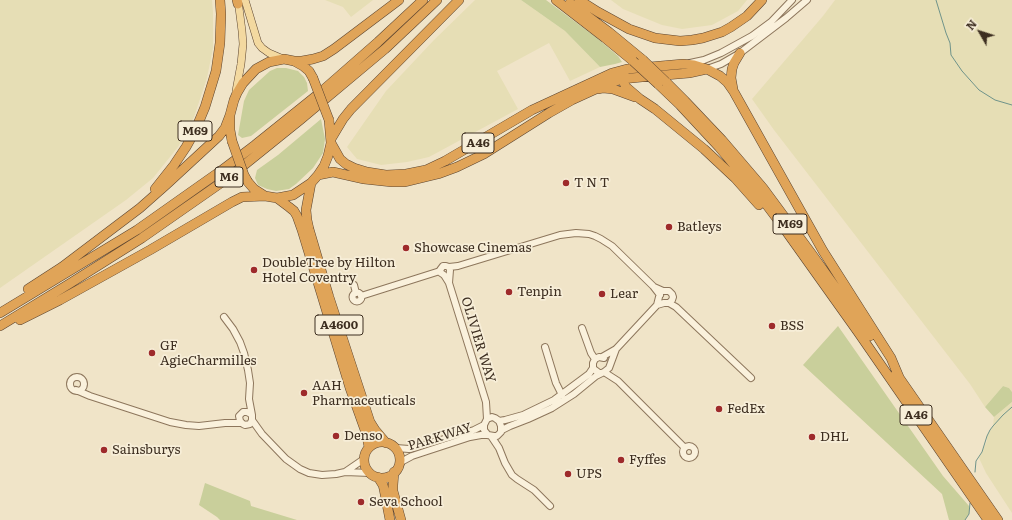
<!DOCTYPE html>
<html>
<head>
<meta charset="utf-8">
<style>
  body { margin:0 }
  #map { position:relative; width:1012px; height:520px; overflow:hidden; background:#f0e4c8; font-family:Literata,serif }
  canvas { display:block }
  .north { position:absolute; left:960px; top:12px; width:40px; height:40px; -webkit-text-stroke:3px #f7eed8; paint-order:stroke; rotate:309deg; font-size:11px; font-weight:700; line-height:16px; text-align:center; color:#3d2e20 }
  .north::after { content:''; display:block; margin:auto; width:14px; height:18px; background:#3d2e20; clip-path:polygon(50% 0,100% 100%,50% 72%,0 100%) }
</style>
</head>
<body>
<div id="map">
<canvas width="1012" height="520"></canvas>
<div class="north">N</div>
</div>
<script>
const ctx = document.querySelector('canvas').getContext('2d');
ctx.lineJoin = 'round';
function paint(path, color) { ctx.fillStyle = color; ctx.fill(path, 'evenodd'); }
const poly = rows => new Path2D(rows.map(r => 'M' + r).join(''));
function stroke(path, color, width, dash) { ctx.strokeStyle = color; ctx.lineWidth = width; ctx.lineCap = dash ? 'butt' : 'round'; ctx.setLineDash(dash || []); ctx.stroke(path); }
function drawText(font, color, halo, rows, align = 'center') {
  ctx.font = font + ' Literata,serif'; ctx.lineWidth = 3.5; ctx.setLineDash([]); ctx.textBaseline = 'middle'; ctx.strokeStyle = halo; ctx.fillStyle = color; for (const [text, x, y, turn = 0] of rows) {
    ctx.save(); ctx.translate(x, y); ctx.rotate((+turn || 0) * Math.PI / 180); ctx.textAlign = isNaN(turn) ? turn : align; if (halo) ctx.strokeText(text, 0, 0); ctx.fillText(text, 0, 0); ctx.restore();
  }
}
const farmland = poly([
  [0,0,212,0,213,12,213,48,207,78,194,117,178,147,153,178,126,200,0,288],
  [325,0,373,0,351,17,343,7],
  [475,0,521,0,565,31,600,67,570,81,549,43,497,71,518,109,429,157,407,162,381,165,357,159,347,147,386,91,434,40],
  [611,0,747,0,738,11,712,25,682,29,662,25,623,9],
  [835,0,1012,0,1012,392,1009,388,1003,386,985,407,970,384,774,130,752,99,823,16],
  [1012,402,1012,513,986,473,979,458,987,441,987,436,993,426,994,417]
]);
const green = poly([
  [521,0,546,0,597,38,618,56,622,62,615,64,600,67,565,31],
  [277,68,286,68,298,71,304,77,307,83,308,91,251,136,242,138,238,135,244,101,249,90,270,71],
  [321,119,325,139,323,153,313,168,296,184,289,189,276,191,267,189,258,185,255,178,257,170,278,155],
  [838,326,943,476,969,506,969,514,965,520,949,520,942,494,803,365],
  [1003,386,1009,388,1012,392,1012,402,994,417,985,407],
  [205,483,250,501,251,506,297,520,220,520,217,517,199,505]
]);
const stream = poly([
  [936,0,946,33,950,43,951,55,962,71,979,90,995,100,1012,105],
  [975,472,976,461,982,452,987,436,990,430,993,426,1003,415,1012,407],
  [965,520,969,514,970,503]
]);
const minor = poly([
  [690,63,704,60,721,53,752,36,771,22,792,0],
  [707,69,721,64,740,53,786,18,807,0],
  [449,267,450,270,449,283,486,402,487,419],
  [449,283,444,275,441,273,440,270,443,266,446,266,449,267,458,266,560,235,576,233,589,234,595,236,601,239,612,246,653,286,660,295],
  [354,285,356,293],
  [654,287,663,291,669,291,672,294,673,297,672,300,669,303,664,303,657,305],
  '352.5 297a4.5 4.5 0 1 1 9 0a4.5 4.5 0 1 1-9 0Z',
  [361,296,440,271],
  [669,303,676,307,751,378],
  [224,317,233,329,240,342,244,353,248,370,250,383,249,399,252,415],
  [582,328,591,353,595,359],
  [545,347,556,383,562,395],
  [602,357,616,349,657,305,659,297],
  [604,372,618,381,685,448],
  [602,373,599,373,595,370,593,368,593,363,595,359,599,357,604,358],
  '70 384a7 7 0 1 1 14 0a7 7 0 1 1-14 0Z',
  [76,390,90,396,170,422,186,425,199,426,225,423,241,423],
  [252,420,250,424,245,425,243,424,240,421,239,416,243,412,247,412,249,413,252,415,252,420,262,434,286,459,300,469,309,473,322,475,336,474,345,472,364,459],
  [499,421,505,420,523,415,554,400,585,377,589,374,593,368],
  [502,430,510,426,528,419,552,408,574,394,596,376,604,372,609,368,616,349],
  [491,436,499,448,505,463,512,475,517,479,534,490,550,506],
  '683 452a6 6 0 1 1 12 0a6 6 0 1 1-12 0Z',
  [396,448,409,449,417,447,474,430,484,425],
  [399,463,412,456,470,437,481,435,488,435,494,436,497,436,501,432,501,426,499,421,495,418,492,417,487,419,484,425,484,430,488,435],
  [345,472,370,473]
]);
const major = poly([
  [245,0,258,43,262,48,269,53,283,59],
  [236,91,241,64,243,44,242,31,238,0]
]);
const highway = poly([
  [237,0,238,4],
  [556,0,605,38,633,61],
  [579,0,598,12,629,29,655,38,680,41,692,40,703,38,722,32,731,27,747,16,762,0],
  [570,3,609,32,643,60],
  [294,61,302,61,313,59,323,56,334,49,399,0],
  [624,73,623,76,623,81,626,87,640,99,655,109,704,149,735,178,759,205],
  [666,82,685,101,722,140,763,188,811,253,870,336],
  [658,84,680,105,719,147,757,192,781,224,858,332,988,520],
  [599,89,603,88,613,89,635,97],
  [733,89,731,78,732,69,734,63,740,53],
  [331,139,343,119,351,109,459,0],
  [232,141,230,130,230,115,234,100,237,93,243,83,256,69,269,62,284,59,294,61,303,66,309,71,313,78],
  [331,143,340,159,346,164,354,168,367,172,386,175,406,174,426,170,445,161,532,110,612,73,627,69,683,64,694,65,707,69,720,76,727,82,734,92,823,251,891,358,899,377],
  [318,175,333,172,364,179,392,182,405,182,438,174,457,167,484,154,549,113,572,100,607,84,622,79,642,77,689,73,707,69],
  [248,182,254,189,265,196,277,198,293,195,311,183,318,175,324,166,328,156,331,143,329,120],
  [311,183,306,210,307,220,309,229,329,297,370,422,375,430,386,443],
  [155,189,174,165,186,147,195,131,205,107,216,71,220,43,221,14,220,0],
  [277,198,289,207,294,211,297,216,302,230,350,388,365,430,367,437,369,447],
  [28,289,62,267,140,208,166,185,219,136,225,128,230,115],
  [0,313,137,230,222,170,255,145,321,92,378,42,423,0],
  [20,320,60,300,150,250,232,202,242,197,265,196],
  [0,326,69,284,142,238,228,178,300,120,385,49,437,0],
  [896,373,998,520],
  '364 460a18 18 0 1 1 36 0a18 18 0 1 1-36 0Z',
  [394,472,393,485,393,491,401,520],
  [378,477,383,485,384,489,390,520]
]);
const highwayBridge = poly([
  [643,60,666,82],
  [633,61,658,84],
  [313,78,329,120],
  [232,141,244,175,248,182]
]);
const markers = [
  [566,183,4,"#9e2a2b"],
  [669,227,4,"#9e2a2b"],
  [406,248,4,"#9e2a2b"],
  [254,270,4,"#9e2a2b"],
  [509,292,4,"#9e2a2b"],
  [602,294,4,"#9e2a2b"],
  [772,326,4,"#9e2a2b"],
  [152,353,4,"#9e2a2b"],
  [304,393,4,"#9e2a2b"],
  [719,409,4,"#9e2a2b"],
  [336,436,4,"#9e2a2b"],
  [812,437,4,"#9e2a2b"],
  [104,450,4,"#9e2a2b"],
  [621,460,4,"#9e2a2b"],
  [568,474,4,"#9e2a2b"],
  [361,502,4,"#9e2a2b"]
];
const shields = [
  [195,131,34],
  [478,143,32],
  [229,177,28],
  [790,224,34],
  [339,325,48],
  [916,415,32]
];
const shieldNames = [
  ["M69",195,131],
  ["A46",478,143],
  ["M6",229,177],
  ["M69",790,224],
  ["A4600",339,325],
  ["A46",916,415]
];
const poiNames = [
  ["T N T",574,183],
  ["Batleys",677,227],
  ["Showcase Cinemas",414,248],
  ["DoubleTree by Hilton",262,263],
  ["Hotel Coventry",262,278],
  ["Tenpin",517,292],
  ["Lear",610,294],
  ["BSS",780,326],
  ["GF",160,346],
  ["AgieCharmilles",160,361],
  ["AAH",312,386],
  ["Pharmaceuticals",312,401],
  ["FedEx",727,409],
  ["Denso",344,436],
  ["DHL",820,437],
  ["Sainsburys",112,450],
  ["Fyffes",629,460],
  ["UPS",576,474],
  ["Seva School",369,502]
];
const streetNames = [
  ["OLIVIER WAY",478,340,73],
  ["PARKWAY",440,437,-17]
];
paint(farmland, '#e6deb5');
paint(green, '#c9cf9b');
stroke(stream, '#6f938a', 1);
stroke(minor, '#8d765c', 8);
stroke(major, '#5b4430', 8);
stroke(highway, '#5b4430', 10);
stroke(minor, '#faf1dc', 6);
stroke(major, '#f3d9a0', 7);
stroke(highway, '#e0a458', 9);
stroke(highwayBridge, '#5b4430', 10, []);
stroke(highwayBridge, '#e0a458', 9);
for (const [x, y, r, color] of markers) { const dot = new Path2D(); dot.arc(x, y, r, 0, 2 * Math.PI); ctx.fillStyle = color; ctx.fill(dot); stroke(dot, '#f7eed8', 1.5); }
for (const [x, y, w] of shields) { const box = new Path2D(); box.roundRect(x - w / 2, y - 10, w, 20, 3); ctx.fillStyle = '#f7eed8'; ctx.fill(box); stroke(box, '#3d2e20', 1); }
drawText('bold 12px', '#3d2e20', null, shieldNames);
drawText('13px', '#3d2e20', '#f7eed8', poiNames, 'left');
drawText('13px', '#3d2e20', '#f7eed8', streetNames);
</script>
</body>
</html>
